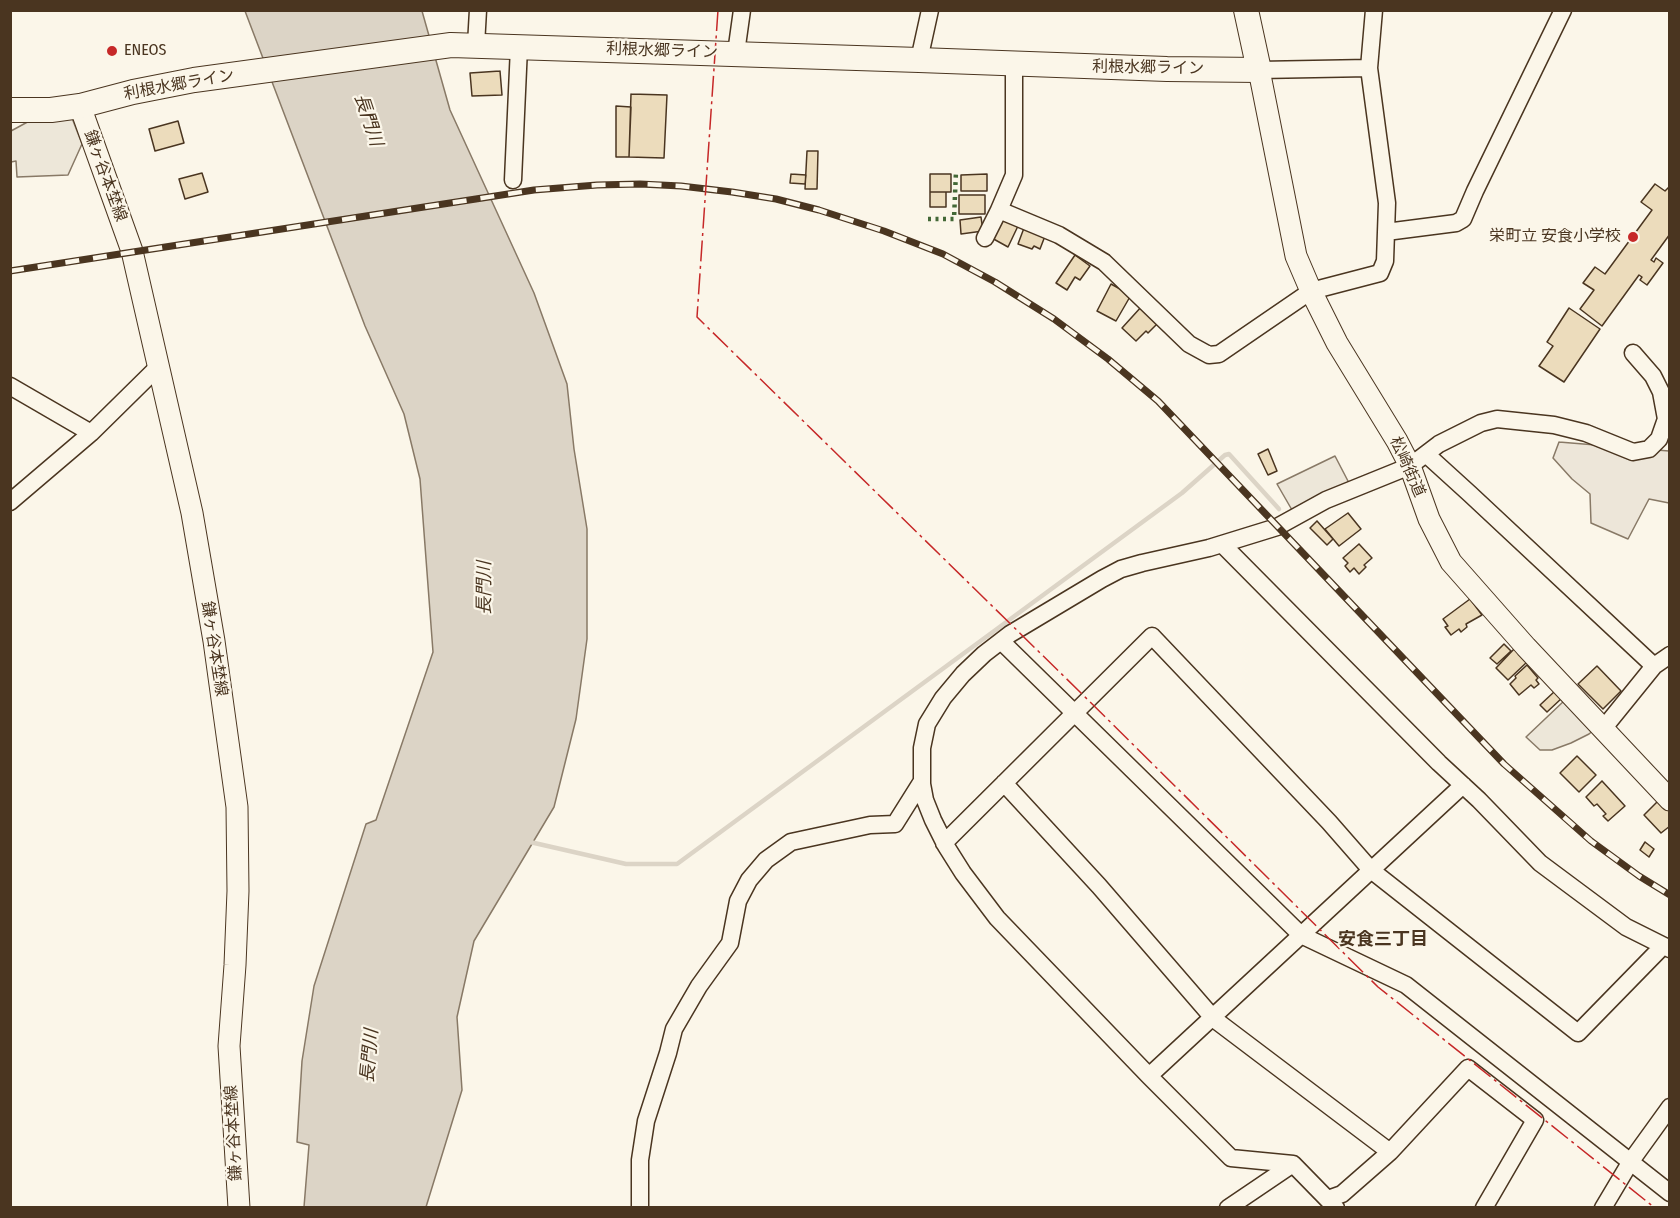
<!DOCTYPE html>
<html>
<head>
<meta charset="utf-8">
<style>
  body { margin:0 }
  #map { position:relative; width:1680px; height:1218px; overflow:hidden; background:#fbf6e9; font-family:"Fira Sans Condensed",sans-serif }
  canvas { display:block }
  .frame { position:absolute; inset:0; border:12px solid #4a3520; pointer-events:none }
</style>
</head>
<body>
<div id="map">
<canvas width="1680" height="1218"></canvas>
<div class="frame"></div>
</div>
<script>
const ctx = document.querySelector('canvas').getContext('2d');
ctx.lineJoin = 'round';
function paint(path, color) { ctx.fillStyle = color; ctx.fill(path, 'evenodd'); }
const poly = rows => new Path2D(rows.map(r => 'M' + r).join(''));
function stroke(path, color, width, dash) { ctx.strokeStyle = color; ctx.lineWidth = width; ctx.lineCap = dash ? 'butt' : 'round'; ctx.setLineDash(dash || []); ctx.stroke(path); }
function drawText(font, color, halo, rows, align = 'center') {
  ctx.font = font + ' "Fira Sans Condensed","Noto Sans JP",sans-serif'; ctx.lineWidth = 4.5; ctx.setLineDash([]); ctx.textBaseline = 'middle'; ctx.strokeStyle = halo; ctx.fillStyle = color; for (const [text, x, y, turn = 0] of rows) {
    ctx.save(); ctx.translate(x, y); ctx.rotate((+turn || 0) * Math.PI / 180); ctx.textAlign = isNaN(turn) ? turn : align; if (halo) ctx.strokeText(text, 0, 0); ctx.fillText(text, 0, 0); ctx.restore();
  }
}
const green = poly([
  [1559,442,1669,451,1669,503,1649,499,1628,539,1591,523,1590,494,1572,479,1553,458,1559,442]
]);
const parking = poly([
  [72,118,82,144,68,175,17,177,16,161,11,162,11,131,33,119,72,118],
  [1335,456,1349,483,1292,510,1277,484,1335,456],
  [1565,700,1595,729,1589,734,1571,743,1552,750,1540,750,1526,737,1565,700]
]);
const water = poly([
  [245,11,422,11,450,110,534,293,567,384,574,449,587,529,587,639,576,719,554,807,474,941,457,1017,462,1090,426,1207,304,1207,309,1145,297,1142,302,1061,314,986,366,824,376,820,433,652,420,479,404,414,365,326,245,11]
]);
const stream = poly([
  [530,842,626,864,677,864,1182,493,1225,455,1229,454,1279,509]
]);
const building = poly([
  [500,71,502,95,472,96,470,73,500,71],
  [631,94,667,95,664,158,629,157,631,94],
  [616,106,631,107,629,157,616,157,616,106],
  [178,121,184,143,155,151,149,129,178,121],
  [807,151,818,151,817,189,805,189,807,151],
  [202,173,208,192,185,199,179,179,202,173],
  [791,174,806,175,805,184,790,183,791,174],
  [930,174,951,174,951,192,930,192,930,174],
  [987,174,987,191,961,191,961,175,987,174],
  [1655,184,1665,191,1670,186,1670,234,1651,260,1654,262,1656,258,1663,263,1647,285,1640,280,1642,277,1639,275,1602,326,1580,309,1594,290,1583,283,1595,267,1605,274,1652,210,1641,202,1655,184],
  [930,192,946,192,946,207,930,207,930,192],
  [959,195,985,195,985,214,959,214,959,195],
  [981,217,983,231,961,234,960,220,981,217],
  [1004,219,1018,226,1008,247,990,237,997,222,1001,224,1004,219],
  [1024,228,1045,236,1040,249,1034,246,1032,249,1018,244,1024,228],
  [1075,255,1090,266,1080,280,1075,277,1067,290,1056,283,1075,255],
  [1111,284,1131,295,1116,321,1097,311,1111,284],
  [1142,306,1160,321,1148,333,1146,331,1136,341,1122,328,1142,306],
  [1569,308,1600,329,1564,382,1539,366,1553,346,1547,342,1569,308],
  [1268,449,1277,471,1268,475,1258,454,1268,449],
  [1348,513,1361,529,1339,546,1325,529,1348,513],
  [1317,521,1333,539,1327,545,1310,528,1317,521],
  [1359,544,1372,558,1364,565,1366,567,1359,574,1354,568,1350,572,1345,566,1348,563,1343,558,1359,544],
  [1470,599,1482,615,1466,624,1467,627,1461,632,1459,629,1451,635,1445,627,1448,626,1443,619,1470,599],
  [1504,644,1511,651,1497,664,1490,658,1504,644],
  [1514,649,1527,662,1508,680,1496,668,1514,649],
  [1527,665,1538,678,1536,680,1539,684,1534,688,1531,685,1519,695,1510,684,1516,678,1515,676,1527,665],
  [1597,666,1621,691,1603,709,1578,684,1597,666],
  [1555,691,1562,698,1547,712,1540,705,1555,691],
  [1577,756,1596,775,1579,792,1560,773,1577,756],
  [1602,781,1625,806,1608,821,1603,816,1606,814,1597,804,1594,806,1586,797,1602,781],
  [1659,800,1670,811,1670,826,1661,833,1644,815,1659,800],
  [1645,842,1654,849,1649,857,1640,850,1645,842]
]);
const minor = poly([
  [476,45,478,10],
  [736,53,742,10],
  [919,60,930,10],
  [1014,64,1014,175,999,210,1059,235,1104,262,1189,344,1209,355,1219,354,1311,291,1380,273,1385,261,1387,203,1369,68,1374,10],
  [1259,70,1369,68],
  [513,180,519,47],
  [1386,232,1456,223,1463,219,1475,191,1563,10],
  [985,238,999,210],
  [10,386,91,433],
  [1426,454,1470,494,1654,666],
  [10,502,91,433,158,367],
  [1222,544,1439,763,1479,800,1540,863,1626,927,1670,949],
  [1001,641,1301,935,1406,985,1670,1193],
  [1603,729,1654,666,1670,655],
  [1004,783,1099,886,1214,1019,1390,1152],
  [944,843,1152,636,1329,822,1371,870,1578,1033,1662,947],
  [1149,1076,1463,785],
  [1328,1199,1342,1194,1390,1152,1468,1068,1535,1120,1484,1208],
  [640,1208,640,1160,646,1121,668,1053,674,1029,699,986,730,943,738,901,749,880,766,860,791,842,870,825,895,824,922,781],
  [1228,1208,1293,1164],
  [1336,1208,1293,1164,1231,1158,1149,1076,997,918,963,873,946,846,933,820,925,800,922,784,922,748,927,724,943,698,963,674,984,654,1010,634,1102,579,1121,569,1142,563,1209,548,1277,527,1326,500,1410,466,1439,444,1481,423,1497,419,1554,425,1586,433,1633,452,1649,449,1659,439,1666,419,1661,392,1653,376,1633,353],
  [1603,1208,1631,1161,1670,1107]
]);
const major = poly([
  [1259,70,1296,256,1311,291,1337,343,1397,441,1410,466,1429,519,1451,562,1526,647,1670,800],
  [80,106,132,251,192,513,214,641,237,807,238,891,235,965,229,1046,239,1208]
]);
const highway = poly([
  [10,110,51,110,80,106,133,92,194,80,451,45,919,60,1167,69,1259,70,1246,10]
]);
const rail = poly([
  [10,271,534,190,597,185,640,184,681,186,732,192,776,199,819,210,884,231,943,254,995,282,1054,319,1108,359,1158,401,1504,764,1591,841,1639,876,1670,895]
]);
const hedge = poly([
  [928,219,954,219,956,171]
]);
const power = poly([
  [718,10,697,317,1081,693,1378,987,1655,1208]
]);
const markers = [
  [112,51,6,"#c62828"],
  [1633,237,6,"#c62828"]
];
const poiNames = [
  ["ENEOS",124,51],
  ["栄町立 安食小学校",1621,237,"right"]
];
const streetNames = [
  ["利根水郷ライン",662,51,2],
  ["利根水郷ライン",1148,68,1],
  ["利根水郷ライン",179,85,-10],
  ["鎌ヶ谷本埜線",105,176,70],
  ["松崎街道",1407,467,66],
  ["鎌ヶ谷本埜線",214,649,81],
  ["鎌ヶ谷本埜線",234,1133,-93]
];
const waterNames = [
  ["長門川",368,120,72],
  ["長門川",485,588,-90],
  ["長門川",370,1056,-85]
];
const neighbourhoodNames = [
  ["安食三丁目",1383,940]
];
paint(green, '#ede6d9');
stroke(green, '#887966', 1.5);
paint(parking, '#ede7d9');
stroke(parking, '#887966', 1.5);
paint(water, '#dcd4c6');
stroke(water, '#887966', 1.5);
stroke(stream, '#dcd4c6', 4.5);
paint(building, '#ecdcbc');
stroke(building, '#4a3520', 1.5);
stroke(minor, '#4a3520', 19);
stroke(major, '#4a3520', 23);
stroke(highway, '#4a3520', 26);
stroke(minor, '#fbf6e9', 16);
stroke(major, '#fbf6e9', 21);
stroke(highway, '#fbf6e9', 24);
stroke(rail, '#4a3520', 7);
stroke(rail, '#fbf6e9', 4.5, [14]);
stroke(hedge, '#436837', 4.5, [3, 4.5]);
stroke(power, '#c62828', 1.5, [21, 4.5, 3, 4.5]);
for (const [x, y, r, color] of markers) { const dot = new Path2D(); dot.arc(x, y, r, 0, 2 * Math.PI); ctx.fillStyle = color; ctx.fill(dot); stroke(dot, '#fbf6e9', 2); }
drawText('16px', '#4a3520', '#fbf6e9', poiNames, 'left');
drawText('16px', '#4a3520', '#fbf6e9', streetNames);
drawText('italic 18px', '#4a3520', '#fbf6e9', waterNames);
drawText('bold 18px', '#4a3520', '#fbf6e9', neighbourhoodNames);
</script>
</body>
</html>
